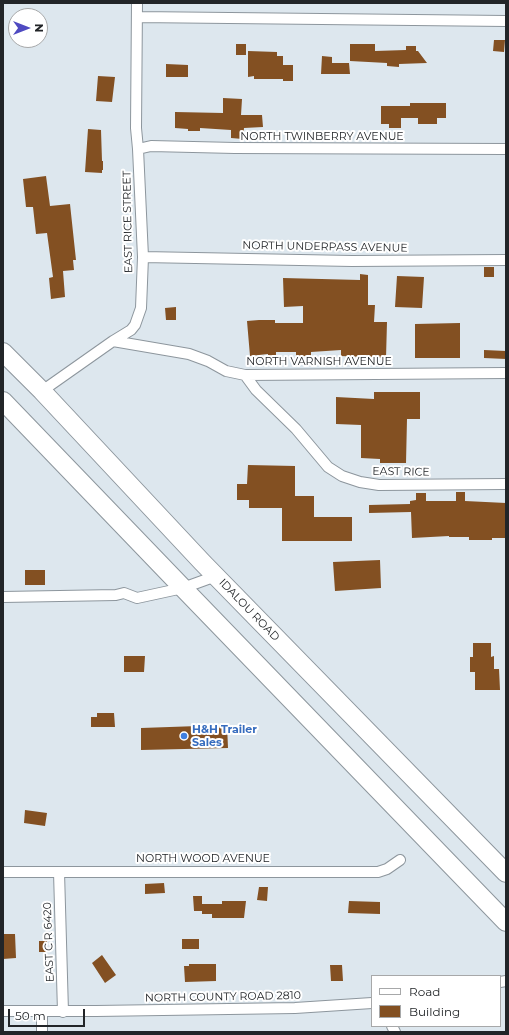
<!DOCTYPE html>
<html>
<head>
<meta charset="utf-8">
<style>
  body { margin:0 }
  #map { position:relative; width:509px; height:1035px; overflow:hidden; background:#dde7ee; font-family:Montserrat,sans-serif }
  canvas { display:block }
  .frame { position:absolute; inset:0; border:4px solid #222528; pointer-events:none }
  .legend { position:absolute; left:371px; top:975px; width:130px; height:52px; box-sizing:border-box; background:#fff; border:1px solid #a7a8a9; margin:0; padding:5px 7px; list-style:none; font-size:12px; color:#222528 }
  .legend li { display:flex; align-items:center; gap:8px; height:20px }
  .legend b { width:20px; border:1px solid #a7a8a9 }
  .north { position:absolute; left:8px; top:8px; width:40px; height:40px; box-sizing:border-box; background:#fff; border:1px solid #a7a8a9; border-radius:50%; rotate:90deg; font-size:11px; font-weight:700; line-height:16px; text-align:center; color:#222528 }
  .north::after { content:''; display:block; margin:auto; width:14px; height:18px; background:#4f4ac1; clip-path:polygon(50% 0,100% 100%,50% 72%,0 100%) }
  .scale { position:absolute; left:8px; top:1009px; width:77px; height:18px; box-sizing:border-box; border:2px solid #222528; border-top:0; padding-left:5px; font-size:12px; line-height:14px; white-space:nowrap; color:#222528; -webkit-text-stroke:3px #fff; paint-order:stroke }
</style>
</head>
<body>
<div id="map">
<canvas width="509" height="1035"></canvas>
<div class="frame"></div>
<ul class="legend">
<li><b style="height:5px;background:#fff"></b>Road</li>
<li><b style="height:11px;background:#835022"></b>Building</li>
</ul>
<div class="north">N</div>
<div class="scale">50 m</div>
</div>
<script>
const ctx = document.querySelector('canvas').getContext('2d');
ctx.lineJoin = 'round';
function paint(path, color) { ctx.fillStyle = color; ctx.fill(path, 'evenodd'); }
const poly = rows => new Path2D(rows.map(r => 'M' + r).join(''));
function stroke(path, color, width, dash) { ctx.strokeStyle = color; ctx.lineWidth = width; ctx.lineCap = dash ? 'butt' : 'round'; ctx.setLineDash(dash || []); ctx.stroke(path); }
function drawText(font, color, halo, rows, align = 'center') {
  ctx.font = font + ' Montserrat,sans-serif'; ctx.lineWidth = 4; ctx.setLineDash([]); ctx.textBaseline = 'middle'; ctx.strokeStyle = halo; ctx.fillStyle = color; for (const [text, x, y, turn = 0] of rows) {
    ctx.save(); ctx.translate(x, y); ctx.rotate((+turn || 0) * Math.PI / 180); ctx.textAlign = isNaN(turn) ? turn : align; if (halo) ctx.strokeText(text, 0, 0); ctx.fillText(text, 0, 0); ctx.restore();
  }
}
const building = poly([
  [494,40,505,40,504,52,493,51],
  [236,44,246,44,246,55,236,55],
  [350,44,375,44,375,51,406,50,406,46,416,46,416,51,418,51,427,63,399,64,399,67,387,66,387,63,350,61],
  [248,51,277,52,277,56,283,56,283,65,293,65,293,81,283,81,283,79,254,79,254,76,248,77],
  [322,56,332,57,332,63,349,63,350,74,321,74],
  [166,64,188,65,188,77,166,77],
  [98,76,115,77,112,102,96,101],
  [223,98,242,99,241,115,262,115,263,127,244,128,243,139,231,138,231,130,200,128,200,131,188,131,188,129,175,128,175,112,223,113],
  [410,103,446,103,446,118,437,118,437,124,418,124,418,118,401,118,401,128,389,128,389,124,381,124,381,106,410,106],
  [88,129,101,130,102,161,103,161,103,170,102,170,102,173,85,172],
  [46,176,50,206,70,204,76,260,73,260,74,270,63,271,65,297,51,299,49,278,53,277,47,233,36,234,33,207,26,207,23,179],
  [484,267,494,267,494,277,484,277],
  [360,274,368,275,368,305,375,305,374,322,387,322,386,358,341,356,341,350,311,352,311,356,296,356,296,352,276,352,276,356,268,356,268,354,250,356,247,321,259,320,275,320,275,323,303,323,303,306,284,307,283,278,360,280],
  [397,276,424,277,422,308,395,307],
  [176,307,176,320,166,320,165,308],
  [460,323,460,358,415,358,415,324],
  [484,350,506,351,506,359,484,358],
  [374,392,420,392,420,419,407,419,406,463,380,463,380,459,361,458,361,425,336,424,336,397,374,399],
  [248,465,295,466,295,496,314,496,314,517,352,517,352,541,282,541,282,508,249,508,249,500,237,500,237,484,247,484],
  [456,492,465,492,465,501,506,503,506,538,492,538,492,540,469,540,469,537,449,537,449,536,412,538,411,512,369,513,369,505,410,504,410,501,416,500,416,493,426,493,426,501,456,501],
  [380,560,381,588,335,591,333,562],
  [25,570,45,570,45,585,25,585],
  [473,643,491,643,491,657,494,656,494,669,499,669,500,690,475,690,475,672,470,672,470,657,473,657],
  [124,656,145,656,144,672,124,672],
  [97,713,114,713,115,727,91,727,91,717,97,717],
  [227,725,228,748,141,750,141,728],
  [25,810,47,813,45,826,24,823],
  [164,883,165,893,145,894,145,884],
  [259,887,268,887,267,901,257,900],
  [193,896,202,896,202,911,194,911],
  [222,901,246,901,244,918,212,918,212,914,202,914,202,904,222,904],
  [349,901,380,902,380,914,348,913],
  [3,934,15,934,16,958,3,959],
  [182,939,199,939,199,949,182,949],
  [39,941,47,941,47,952,39,952],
  [102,955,116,975,105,983,92,963],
  [189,964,216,964,216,981,185,982,184,966,189,966],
  [330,965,342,965,343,981,331,981]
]);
const street = poly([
  [137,17,506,21],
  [138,149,151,146,235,148,506,149],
  [143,257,352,261,506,260],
  [113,341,189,354,208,361,226,371,245,375,506,373],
  [245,375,256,390,296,429,328,467,342,476,360,482,379,485,506,484],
  [42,391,113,341,131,330,135,325,141,308,143,257,138,149,136,128,137,3],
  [3,597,116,595,124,593,137,598,183,588,216,576],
  [3,872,378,872,387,869,400,860],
  [59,872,63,1012],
  [500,982,506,981],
  [3,1011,96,1011,295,1008,372,1003],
  [42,1011,42,1032],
  [392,1026,395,1032]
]);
const highway = poly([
  [3,352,42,391,202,562,506,873],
  [3,401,183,588,506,922]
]);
const markers = [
  [184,736,4,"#3f7fe0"]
];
const streetNames = [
  ["NORTH TWINBERRY AVENUE",322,137],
  ["EAST RICE STREET",128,222,-91],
  ["NORTH UNDERPASS AVENUE",325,247,1],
  ["NORTH VARNISH AVENUE",319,362],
  ["EAST RICE",401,472,1],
  ["IDALOU ROAD",249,610,46],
  ["NORTH WOOD AVENUE",203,859],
  ["EAST C R 6420",49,942,-92],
  ["NORTH COUNTY ROAD 2810",223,997,-1]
];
const shopNames = [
  ["H&H Trailer",192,730],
  ["Sales",192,743]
];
paint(building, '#835022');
stroke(street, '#8d969d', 12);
stroke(highway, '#8d969d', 20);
stroke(street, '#fff', 10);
stroke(highway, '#fff', 18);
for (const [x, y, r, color] of markers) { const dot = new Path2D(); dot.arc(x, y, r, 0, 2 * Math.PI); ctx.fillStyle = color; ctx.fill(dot); stroke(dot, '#fff', 1.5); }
drawText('11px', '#222528', '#fff', streetNames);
drawText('bold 11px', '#366cbe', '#fff', shopNames, 'left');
</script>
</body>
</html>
